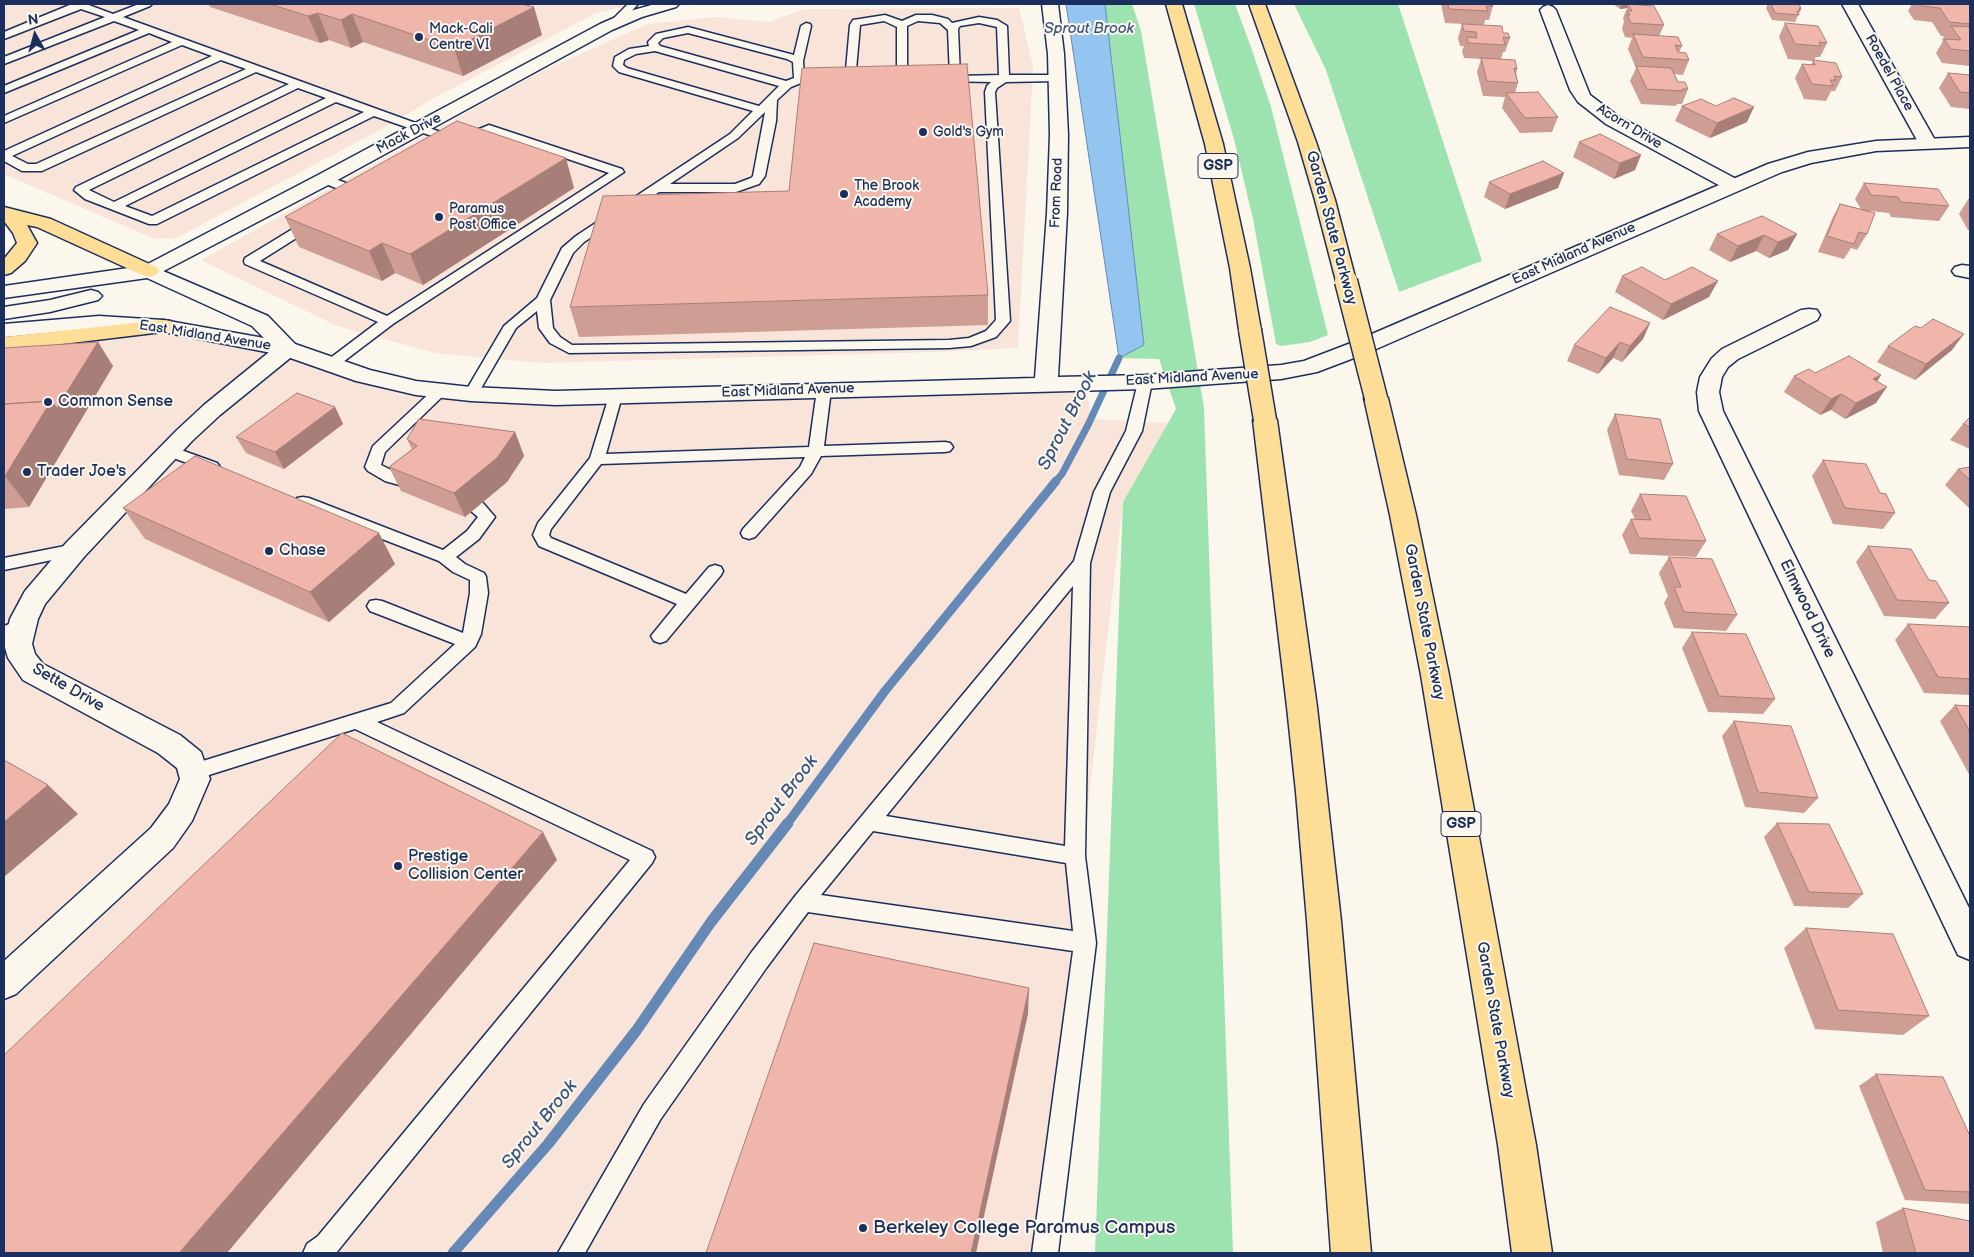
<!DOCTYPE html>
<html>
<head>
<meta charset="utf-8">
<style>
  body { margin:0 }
  #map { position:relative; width:1974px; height:1257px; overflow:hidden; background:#fbf7ec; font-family:"Balsamiq Sans",sans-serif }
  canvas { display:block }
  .frame { position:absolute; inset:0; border:5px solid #1b2f5e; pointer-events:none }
  .north { position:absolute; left:10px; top:10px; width:50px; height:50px; -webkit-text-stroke:4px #fbf7ec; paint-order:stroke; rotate:353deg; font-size:14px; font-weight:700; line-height:20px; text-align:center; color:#1b2f5e }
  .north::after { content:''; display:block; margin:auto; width:18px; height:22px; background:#1b2f5e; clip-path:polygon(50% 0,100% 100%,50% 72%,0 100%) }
</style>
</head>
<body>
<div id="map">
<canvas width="1974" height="1257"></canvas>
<div class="frame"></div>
<div class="north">N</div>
</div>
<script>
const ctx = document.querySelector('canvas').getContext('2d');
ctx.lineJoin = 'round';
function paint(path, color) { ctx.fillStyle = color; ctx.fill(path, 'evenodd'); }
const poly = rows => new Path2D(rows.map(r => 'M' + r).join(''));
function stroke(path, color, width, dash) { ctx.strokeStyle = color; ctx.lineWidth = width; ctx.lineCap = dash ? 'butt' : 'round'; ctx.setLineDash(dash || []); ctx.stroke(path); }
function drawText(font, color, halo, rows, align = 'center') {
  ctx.font = font + ' "Balsamiq Sans",sans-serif'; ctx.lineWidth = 4; ctx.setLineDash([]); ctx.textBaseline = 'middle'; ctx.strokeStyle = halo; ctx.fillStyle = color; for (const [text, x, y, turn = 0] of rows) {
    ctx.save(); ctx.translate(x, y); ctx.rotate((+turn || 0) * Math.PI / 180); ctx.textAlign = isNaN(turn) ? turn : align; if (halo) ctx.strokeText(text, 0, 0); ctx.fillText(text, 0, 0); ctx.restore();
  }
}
const built = poly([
  [4,4,638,4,596,13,434,98,391,124,176,238,155,239,4,174],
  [1019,8,1033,67,1018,348,934,352,542,363,435,353,337,326,201,260,538,73,648,24,715,17,769,22,804,9],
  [163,326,330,365,471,394,1086,382,1091,419,1168,423,1123,502,1036,1253,4,1253,4,344]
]);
const green = poly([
  [1105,4,1132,4,1141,31,1204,408,1233,1253,1095,1253,1123,502,1176,409,1159,359,1119,358,1144,345],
  [1194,4,1235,4,1252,50,1271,107,1328,335,1310,342,1281,346,1276,344,1253,219,1234,139],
  [1294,4,1398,4,1482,261,1399,292,1326,70]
]);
const water = poly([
  [1066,4,1105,4,1144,345,1119,358,1066,4]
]);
const streamFar2 = poly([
  [1055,482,1062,474,1088,425,1119,358]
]);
const streamFar1 = poly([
  [787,824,885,691,1056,481]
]);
const stream = poly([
  [453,1253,548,1144,636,1031,711,922,788,823]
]);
const lane = poly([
  [72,4,86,4,113,14,139,4,152,4,150,6,123,17,457,138,489,125,622,169,624,172,393,324,335,368,325,368,323,365,325,362,378,322,245,264,244,261,245,258,309,219,317,219,319,222,317,225,260,261,387,316,609,173,489,132,455,144,374,116,157,224,149,224,85,199,74,190,76,187,289,84,256,72,42,171,22,171,4,161,4,151,212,56,182,45,4,123,4,116,172,42,149,33,4,93,4,86,139,30,114,21,4,64,4,57,105,17,81,9,4,39,4,32,72,4],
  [221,60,246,69,36,164,28,164,12,156,221,60],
  [298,88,326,98,114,202,89,190,298,88],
  [336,102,364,112,152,216,125,206,336,102],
  [628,4,638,4,619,25,611,25,611,21,628,4],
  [885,15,902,21,916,15,932,15,948,19,952,23,979,17,997,20,1007,26,1009,75,1057,75,1062,78,1057,81,1006,82,997,88,995,92,1010,321,996,337,971,346,949,348,569,353,550,343,539,328,537,311,516,328,476,397,466,397,464,394,504,326,537,298,562,248,576,236,730,134,753,111,619,72,613,66,615,57,629,49,649,46,648,42,656,34,688,27,794,55,801,26,806,23,810,24,811,26,803,61,804,77,824,77,829,80,824,83,801,83,791,87,777,100,776,121,765,176,759,184,736,192,659,192,584,242,573,253,550,300,553,328,560,337,572,345,949,340,969,338,986,331,996,320,985,92,987,86,991,82,941,81,940,79,941,77,950,76,948,30,940,23,918,21,907,26,907,80,902,83,898,82,897,80,897,27,884,21,860,25,855,81,854,83,846,83,845,81,850,25,853,20,885,15],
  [979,23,997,27,999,75,960,76,958,29,960,26,979,23],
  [688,33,787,59,793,62,794,78,786,81,660,46,658,43,663,38,688,33],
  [655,51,779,86,759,106,627,68,623,65,624,60,636,54,655,51],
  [765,112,753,176,751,178,735,184,670,184,738,138,765,112],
  [325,175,364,190,366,193,364,196,356,196,321,182,319,179,321,176,325,175],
  [1145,377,1150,379,1152,382,1142,431,1110,492,1090,563,1085,856,1096,943,1058,1253,1032,1253,1073,951,808,912,767,967,660,1120,585,1253,558,1253,644,1104,751,953,796,895,1074,561,1094,492,1126,431,1138,382,1140,379,1145,377],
  [1073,586,1065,846,886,816,1073,586],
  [873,831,1066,863,1073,931,821,895,873,831],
  [824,385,829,387,831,390,824,446,945,442,950,443,953,447,950,451,945,452,821,456,811,474,755,537,749,539,743,537,741,533,743,529,800,467,805,457,601,464,551,529,549,535,551,538,686,594,709,567,715,565,721,567,723,571,721,575,666,641,660,643,654,641,651,636,677,604,539,546,533,535,538,523,590,458,610,393,620,393,622,396,606,454,809,447,817,390,819,387,824,385],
  [440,386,445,388,447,391,445,394,385,452,381,465,397,473,423,481,425,485,423,489,417,490,385,481,368,471,365,467,373,446,435,388,440,386],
  [170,446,217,463,220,467,217,471,212,472,165,455,162,451,165,447,170,446],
  [455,494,483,503,495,517,479,539,456,557,465,564,484,573,486,577,488,593,481,634,475,647,404,713,377,722,652,851,655,857,652,863,336,1253,303,1253,307,1244,318,1236,630,860,355,729,193,780,186,778,183,772,186,766,193,764,391,703,455,644,370,611,367,606,370,601,376,600,382,601,463,633,470,593,470,580,453,572,439,561,297,506,295,502,297,498,303,497,309,498,443,550,467,531,478,517,471,511,449,503,447,499,449,495,455,494],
  [75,544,81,546,83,550,81,554,4,570,4,558,75,544],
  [23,619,29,621,32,626,29,631,4,640,4,626,23,619]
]);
const street = poly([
  [655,4,679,4,676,7,642,17,612,30,332,183,156,275,149,277,142,275,139,271,142,267,318,175,600,24,630,11,655,4],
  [1842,4,1858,4,1936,142,1933,146,1927,147,1921,146,1918,142,1842,4],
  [1548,5,1553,7,1556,10,1590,95,1618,116,1740,181,1742,185,1740,189,1733,191,1726,189,1606,124,1578,102,1570,90,1540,10,1543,7,1548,5],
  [1962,265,1970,266,1970,278,1955,275,1952,271,1955,267,1962,265],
  [1809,309,1817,310,1820,315,1817,320,1738,359,1728,367,1722,377,1719,392,1723,411,1970,910,1970,960,1958,955,1699,411,1697,392,1700,377,1712,358,1722,349,1801,310,1809,309],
  [287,342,295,344,298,349,295,354,220,415,192,441,84,557,45,604,38,619,32,644,35,654,43,664,180,735,201,752,210,779,192,821,173,848,16,994,4,999,4,961,151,828,169,804,180,779,177,768,158,753,23,680,8,658,4,644,10,619,25,591,66,543,176,431,204,405,279,344,287,342]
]);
const secondary = poly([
  [1042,4,1058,4,1064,54,1068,135,1067,213,1058,377,1145,375,1281,365,1304,361,1351,343,1768,164,1808,152,1876,141,1970,137,1970,147,1876,151,1811,163,1782,172,1367,353,1317,372,1281,379,1145,389,556,405,471,401,416,395,356,381,282,355,163,332,99,328,4,337,4,324,99,316,163,320,264,338,252,326,147,278,4,298,4,286,149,265,268,316,295,344,370,370,416,381,471,387,556,391,1035,378,1047,213,1050,135,1048,54,1042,4],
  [91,290,98,292,102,296,98,300,50,312,4,319,4,307,50,300,91,290]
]);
const highway = poly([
  [1166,4,1182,4,1223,144,1250,268,1261,330,1258,335,1250,337,1242,335,1239,330,1230,268,1205,144,1166,4],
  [1249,4,1265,4,1316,142,1335,200,1356,281,1353,285,1346,287,1339,285,1336,281,1315,200,1298,142,1249,4],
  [4,207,51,219,156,267,159,271,156,275,149,277,142,275,37,227,27,225,37,243,25,261,11,273,4,275,4,259,17,243,13,233,4,221,4,207],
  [163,320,171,321,174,326,171,331,4,351,4,337,163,320],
  [1376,391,1384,393,1388,398,1416,515,1449,675,1536,1145,1552,1253,1512,1253,1498,1145,1421,675,1390,515,1364,398,1368,393,1376,391],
  [1265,412,1273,415,1277,420,1317,707,1341,921,1371,1253,1331,1253,1307,921,1296,792,1287,707,1253,420,1257,415,1265,412]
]);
const highwayBridge = poly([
  [1346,281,1376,398],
  [1250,330,1265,420]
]);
const wall = poly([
  [208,4,522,4,534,7,542,35,463,76,363,42,351,48,329,40,320,43,210,7],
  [1441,4,1492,4,1493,6,1489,20,1485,20,1484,25,1445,23],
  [1613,4,1646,4,1645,5,1664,25,1659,36,1682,46,1679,52,1689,60,1683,75,1674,74,1678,82,1688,89,1682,104,1677,104,1676,106,1641,104,1630,81,1636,68,1628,49,1632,38,1625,37,1622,29,1624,21,1623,18,1627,8,1620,9],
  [1768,4,1799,4,1801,9,1795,22,1772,20,1766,8],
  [1912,4,1970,4,1970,66,1942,63,1936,53,1943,41,1942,40,1944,36,1941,36,1932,22,1914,20,1908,11],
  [1785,23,1827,43,1820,57,1816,57,1814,60,1842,77,1835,91,1831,91,1826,101,1804,99,1795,78,1802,64,1811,65,1813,61,1788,59,1779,37],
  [1462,24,1503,33,1510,38,1505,52,1503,52,1501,59,1517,69,1516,74,1518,83,1515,93,1558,117,1552,132,1520,133,1502,108,1505,97,1483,96,1477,72,1481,59,1464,58,1462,51,1464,46,1460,46,1458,38],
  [1948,73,1970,75,1970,109,1951,107,1939,88],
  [1682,106,1747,122,1710,138,1675,121],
  [1579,142,1635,170,1614,179,1573,157],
  [1489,182,1558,188,1505,209,1484,197],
  [1864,183,1949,206,1939,221,1891,217,1889,213,1870,211,1867,234,1857,250,1851,248,1844,259,1818,252,1832,219,1840,204,1861,209,1855,199],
  [574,188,423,285,395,273,382,281,299,247,285,217],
  [1969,198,1970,198,1970,230,1968,230,1959,214],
  [1717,234,1797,234,1788,250,1769,258,1756,251,1730,262,1709,250],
  [1622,276,1665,280,1709,297,1663,320,1615,292],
  [988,295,988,325,579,337,570,307],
  [1650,323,1643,339,1622,362,1613,358,1598,374,1567,361,1574,345],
  [1888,346,1952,350,1915,380,1877,362],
  [4,348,113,366,29,507,4,509],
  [1815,373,1881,375,1877,381,1876,403,1845,419,1831,410,1820,415,1784,392,1794,376],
  [335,407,343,424,284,469,246,453,236,437],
  [1615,414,1673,464,1664,480,1619,475,1607,430],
  [1970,417,1970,449,1950,440,1963,424],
  [515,432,524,456,507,482,465,517,401,491,389,467,412,449,407,439],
  [1823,460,1880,493,1895,513,1883,529,1833,524,1812,476],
  [1970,467,1970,509,1945,485,1958,469],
  [1640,494,1706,541,1696,557,1630,554,1622,535,1631,519,1635,519,1631,511],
  [123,508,395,564,329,622,145,539],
  [1868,546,1929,580,1949,603,1935,619,1884,616,1856,562],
  [1669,557,1737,615,1726,631,1674,628,1664,603,1668,596,1659,573],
  [1908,624,1970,627,1970,695,1924,693,1895,640],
  [1692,632,1775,699,1763,714,1708,712,1682,648],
  [1955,705,1970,706,1970,776,1940,721],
  [1734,721,1818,798,1804,813,1745,807,1722,736],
  [1777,823,1863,894,1848,908,1794,906,1764,837],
  [1806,928,1929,1016,1903,1035,1815,1029,1784,948],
  [1876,1074,1970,1136,1970,1204,1905,1200,1859,1086],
  [1903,1208,1970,1253,1883,1253,1876,1222]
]);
const shadedWall = poly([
  [1622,4,1646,4,1645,5,1628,4,1627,8,1620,9],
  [534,7,542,35,463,76,454,48],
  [318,13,329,40,320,43,308,16],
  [352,14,363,42,351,48,341,20],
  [1754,107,1747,122,1710,138,1717,123],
  [1641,155,1635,170,1614,179,1620,163],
  [566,158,574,188,423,285,410,254],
  [1564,173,1558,188,1505,209,1510,194],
  [1797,234,1788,250,1769,258,1778,242],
  [1764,235,1756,251,1730,262,1738,246],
  [382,243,395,273,382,281,369,251],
  [1718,281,1709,297,1663,320,1671,304],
  [1650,323,1643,339,1622,362,1630,346],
  [1964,334,1952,350,1915,380,1926,364],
  [98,342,113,366,29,507,5,476,51,401],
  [1620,342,1613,358,1598,374,1606,358],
  [1881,375,1871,391,1873,379],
  [1887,387,1876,403,1845,419,1856,403],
  [1841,394,1831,410,1820,415,1831,399],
  [335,407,343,424,284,469,275,452],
  [515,432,524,456,507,482,465,517,454,493],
  [379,533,395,564,329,622,310,592],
  [48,785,78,814,4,877,4,822],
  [543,832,557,860,227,1253,179,1253],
  [1029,988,1028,1014,976,1253,971,1253]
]);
const building = poly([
  [270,4,522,4,534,7,454,48,352,14,341,20,318,13,308,16,270,4],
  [1448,4,1492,4,1493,6,1486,6,1488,11,1449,9,1448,4],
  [1628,4,1654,6,1664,25,1631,23,1627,15,1630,15,1628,11,1632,11,1628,4],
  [1771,4,1799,4,1801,9,1799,8,1800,11,1797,11,1799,15,1775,13,1771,4],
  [1920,4,1970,4,1970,24,1949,22,1940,8,1922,6,1920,4],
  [1785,23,1818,26,1827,43,1819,42,1821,46,1795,44,1785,23],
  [1462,24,1502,26,1503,33,1508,33,1510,38,1503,37,1505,45,1468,43,1467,37,1477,38,1476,32,1464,31,1462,24],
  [1951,26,1970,27,1970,51,1951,49,1944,39,1961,40,1951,26],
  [1633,34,1678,37,1682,46,1675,45,1678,52,1686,53,1689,60,1643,57,1633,34],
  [1481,58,1515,60,1517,69,1514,68,1518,83,1487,81,1481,58],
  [1813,60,1836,63,1842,77,1834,76,1836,80,1830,80,1833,86,1812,84,1802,64,1815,65,1813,60],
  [967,64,988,295,570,307,603,196,789,191,802,68,967,64],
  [1636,66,1671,68,1678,82,1685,82,1688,89,1682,89,1683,91,1647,89,1636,66],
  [1948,73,1970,75,1970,93,1960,92,1948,73],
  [1538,92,1558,117,1525,118,1506,93,1538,92],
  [1734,98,1754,107,1717,123,1682,106,1701,99,1716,106,1734,98],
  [457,121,566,158,410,254,382,243,369,251,285,217,457,121],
  [1600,134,1641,155,1620,163,1579,142,1600,134],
  [1543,161,1564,173,1510,194,1489,182,1543,161],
  [1864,183,1938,189,1949,206,1901,202,1898,197,1871,195,1864,183],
  [1840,204,1875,213,1867,234,1859,232,1854,244,1827,236,1840,204],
  [1762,216,1797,234,1778,242,1764,235,1738,246,1717,234,1762,216],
  [1642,267,1665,280,1692,267,1718,281,1671,304,1622,276,1642,267],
  [1610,307,1650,323,1630,346,1620,342,1606,358,1574,345,1610,307],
  [1933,319,1964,334,1926,364,1888,346,1915,326,1921,328,1933,319],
  [98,342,57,408,51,401,4,404,4,348,98,342],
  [1849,356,1881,375,1873,379,1887,387,1856,403,1841,394,1831,399,1794,376,1809,369,1815,373,1849,356],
  [297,393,335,407,275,452,236,437,297,393],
  [51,401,5,476,4,476,4,404,51,401],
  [1615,414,1660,419,1673,464,1627,459,1615,414],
  [1970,417,1970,427,1963,424,1970,417],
  [419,419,515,432,497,458,454,493,389,467,417,446,407,439,419,419],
  [195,456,379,533,310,592,123,508,195,456],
  [1823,460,1866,464,1880,493,1886,494,1895,513,1845,508,1823,460],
  [1970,467,1970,480,1958,469,1970,467],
  [1640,494,1686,496,1706,541,1639,538,1631,519,1651,520,1640,494],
  [1868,546,1911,549,1929,580,1936,581,1949,603,1897,600,1868,546],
  [1669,557,1712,559,1737,615,1684,612,1674,587,1681,587,1669,557],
  [1908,624,1970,627,1970,679,1938,677,1908,624],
  [1692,632,1746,634,1775,699,1719,696,1692,632],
  [1955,705,1970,706,1970,732,1955,705],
  [1734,721,1791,726,1818,798,1758,792,1734,721],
  [342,733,543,832,179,1253,4,1253,4,1055,342,733],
  [4,760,48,785,4,822,4,760],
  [1777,823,1829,824,1863,894,1809,892,1777,823],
  [1806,928,1893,934,1929,1016,1838,1010,1806,928],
  [814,943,1029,988,971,1253,706,1253,814,943],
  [1876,1074,1943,1077,1970,1136,1970,1192,1925,1190,1876,1074],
  [1903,1208,1970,1221,1970,1253,1916,1253,1903,1208]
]);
const markers = [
  [419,37,5,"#1b2f5e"],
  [923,132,5,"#1b2f5e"],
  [844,194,5,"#1b2f5e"],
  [439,217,5,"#1b2f5e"],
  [48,402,5,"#1b2f5e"],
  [27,472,5,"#1b2f5e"],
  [269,551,5,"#1b2f5e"],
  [398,866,5,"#1b2f5e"],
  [863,1228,5,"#1b2f5e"]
];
const farPoinames = [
  ["Mack-Cali",429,29],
  ["Centre VI",429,45],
  ["Gold's Gym",933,132],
  ["The Brook",854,186],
  ["Academy",854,202],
  ["Paramus",449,209],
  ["Post Office",449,225]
];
const farStreetnames = [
  ["Roedel Place",1889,73,61],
  ["Acorn Drive",1629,127,31],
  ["Mack Drive",409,134,-28],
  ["From Road",1057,193,-88],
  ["East Midland Avenue",1574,254,-24],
  ["East Midland Avenue",205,336,9],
  ["East Midland Avenue",1192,378,-3],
  ["East Midland Avenue",788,391,-2]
];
const farWaternames = [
  ["Sprout Brook",1089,29]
];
const shields = [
  [1218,166,40],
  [1461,824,40]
];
const shieldNames = [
  ["GSP",1218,166],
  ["GSP",1461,824]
];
const streetNames = [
  ["Garden State Parkway",1331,228,75],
  ["Elmwood Drive",1807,609,64],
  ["Garden State Parkway",1424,622,79],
  ["Sette Drive",68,688,30],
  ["Garden State Parkway",1495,1020,80]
];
const poiNames = [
  ["Common Sense",58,402],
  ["Trader Joe's",37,472],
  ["Chase",279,551],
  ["Prestige",408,857],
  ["Collision Center",408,875]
];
const waterNames = [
  ["Sprout Brook",1068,421,-63],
  ["Sprout Brook",782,801,-53],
  ["Sprout Brook",540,1125,-51]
];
const nearPoinames = [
  ["Berkeley College Paramus Campus",873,1228]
];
paint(built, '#f8e4d8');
paint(green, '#9de3b0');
paint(water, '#94c5f0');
stroke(water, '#6489b6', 1);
stroke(streamFar2, '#6489b6', 7);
stroke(streamFar1, '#6489b6', 9);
stroke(stream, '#6489b6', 11);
stroke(lane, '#1b2f5e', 3);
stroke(street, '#1b2f5e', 3);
stroke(secondary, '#1b2f5e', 3);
stroke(highway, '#1b2f5e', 3);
paint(lane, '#fbf7ec');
paint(street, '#fbf7ec');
paint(secondary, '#fbf7ec');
paint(highway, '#fedd96');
stroke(highwayBridge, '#1b2f5e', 25, []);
stroke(highwayBridge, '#fedd96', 22);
paint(wall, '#ce9d93');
paint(shadedWall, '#a87f78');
paint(building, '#f0b6ab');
stroke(building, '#a87f78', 1);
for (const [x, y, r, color] of markers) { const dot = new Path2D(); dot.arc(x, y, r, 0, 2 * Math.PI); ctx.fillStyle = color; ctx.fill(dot); stroke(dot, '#fbf7ec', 2); }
drawText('14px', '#1b2f5e', '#fbf7ec', farPoinames, 'left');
drawText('14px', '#1b2f5e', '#fbf7ec', farStreetnames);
drawText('italic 15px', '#395482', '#fbf7ec', farWaternames);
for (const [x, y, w] of shields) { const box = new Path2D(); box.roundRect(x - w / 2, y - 12.5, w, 25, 4); ctx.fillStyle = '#fbf7ec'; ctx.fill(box); stroke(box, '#1b2f5e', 1); }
drawText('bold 15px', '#1b2f5e', null, shieldNames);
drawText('16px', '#1b2f5e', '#fbf7ec', streetNames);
drawText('16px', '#1b2f5e', '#fbf7ec', poiNames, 'left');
drawText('italic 18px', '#395482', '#fbf7ec', waterNames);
drawText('19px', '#1b2f5e', '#fbf7ec', nearPoinames, 'left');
</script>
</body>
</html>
